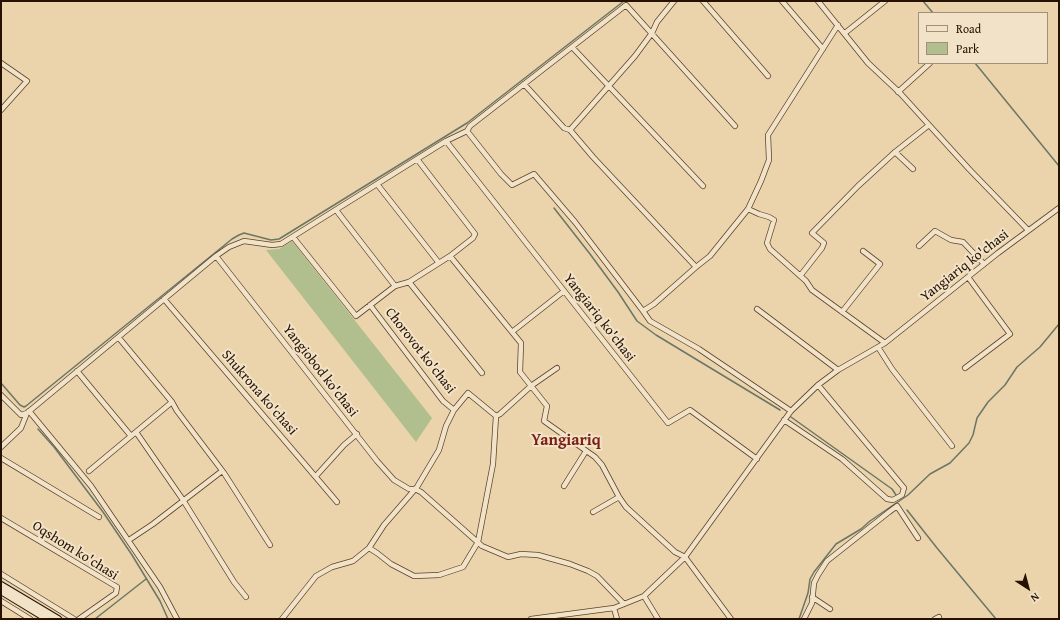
<!DOCTYPE html>
<html>
<head>
<meta charset="utf-8">
<style>
  body { margin:0 }
  #map { position:relative; width:1060px; height:620px; overflow:hidden; background:#ebd4ab; font-family:"Gentium Book Plus",serif }
  canvas { display:block }
  .frame { position:absolute; inset:0; border:2px solid #271202; pointer-events:none }
  .legend { position:absolute; left:918px; top:12px; width:130px; height:52px; box-sizing:border-box; background:#f2e3c8; border:1px solid #a18f79; margin:0; padding:5px 7px; list-style:none; font-size:12px; color:#271202 }
  .legend li { display:flex; align-items:center; gap:8px; height:20px }
  .legend b { width:20px; border:1px solid #a18f79 }
  .north { position:absolute; left:1008px; top:568px; width:40px; height:40px; -webkit-text-stroke:3px #f2e3c8; paint-order:stroke; rotate:144deg; font-size:11px; font-weight:700; line-height:16px; text-align:center; color:#271202 }
  .north::after { content:''; display:block; margin:auto; width:14px; height:18px; background:#271202; clip-path:polygon(50% 0,100% 100%,50% 72%,0 100%) }
</style>
</head>
<body>
<div id="map">
<canvas width="1060" height="620"></canvas>
<div class="frame"></div>
<ul class="legend">
<li><b style="height:5px;background:#f2e3c8"></b>Road</li>
<li><b style="height:11px;background:#b1be8d"></b>Park</li>
</ul>
<div class="north">N</div>
</div>
<script>
const ctx = document.querySelector('canvas').getContext('2d');
ctx.lineJoin = 'round';
function paint(path, color) { ctx.fillStyle = color; ctx.fill(path, 'evenodd'); }
const poly = rows => new Path2D(rows.map(r => 'M' + r).join(''));
function stroke(path, color, width, dash) { ctx.strokeStyle = color; ctx.lineWidth = width; ctx.lineCap = dash ? 'butt' : 'round'; ctx.setLineDash(dash || []); ctx.stroke(path); }
function drawText(font, color, halo, rows, align = 'center') {
  ctx.font = font + ' "Gentium Book Plus",serif'; ctx.lineWidth = 4; ctx.setLineDash([]); ctx.textBaseline = 'middle'; ctx.strokeStyle = halo; ctx.fillStyle = color; for (const [text, x, y, turn = 0] of rows) {
    ctx.save(); ctx.translate(x, y); ctx.rotate((+turn || 0) * Math.PI / 180); ctx.textAlign = isNaN(turn) ? turn : align; if (halo) ctx.strokeText(text, 0, 0); ctx.fillText(text, 0, 0); ctx.restore();
  }
}
const green = poly([
  [292,241,432,418,416,442,266,250,279,249]
]);
const stream = poly([
  [923,1,933,13],
  [975,63,1059,166],
  [554,208,590,254,618,292,637,321,656,335,780,410],
  [1,383,20,405,24,407,26,406,232,239,239,235,244,233,271,240,279,239,467,123,624,1],
  [791,417,892,489,896,495],
  [38,429,54,447,103,512,132,555,160,601,168,619],
  [907,510,937,548,996,619],
  [95,619,146,579],
  [799,619,808,593,810,579,814,572,836,544,861,529,870,521,908,495,930,474,950,463,969,443,973,435,977,418,988,402,1005,385,1017,367,1040,347,1059,324]
]);
const minor = poly([
  [703,1,768,76],
  [782,1,823,49],
  [818,1,868,63,900,93,969,169,1028,230],
  [845,33,885,1],
  [572,47,703,186],
  [1,63,27,81,1,110],
  [524,84,564,128,570,130,593,157,696,267],
  [898,92,930,63],
  [570,130,635,56,652,33,657,22,674,1],
  [467,131,501,174,512,185,534,174,575,222,643,311,650,321,699,349,791,411],
  [446,141,668,423,690,410,757,459],
  [895,152,913,169],
  [377,184,439,263],
  [748,209,759,214,769,217,774,220,767,243,770,249,806,281,812,290,885,343],
  [336,210,395,286],
  [293,237,356,316,395,286,409,282,450,256,473,238,475,234,417,159],
  [919,246,935,231,951,240,963,242,984,264],
  [216,256,377,461,394,480,409,489,415,489,421,492,482,546,508,557,521,554,538,555,570,564,588,571,597,576,624,604],
  [450,256,521,343,520,372,547,406,544,421,595,457,602,465,619,497,626,507,675,552,685,557,731,619],
  [800,276,822,248,824,243,812,233,858,186,895,152,929,125],
  [409,282,482,373],
  [164,299,337,502],
  [370,305,443,401,454,410],
  [757,309,838,370],
  [643,311,654,304,696,267,710,256,748,209,761,181,769,160,768,135,838,25],
  [842,312,880,264,863,251],
  [512,332,564,291],
  [119,338,172,402,177,411,224,473,270,545],
  [878,347,892,369,952,446],
  [965,368,1010,334,968,277],
  [77,371,131,436],
  [1,395,21,415,27,413,216,256,229,247,244,241,272,245,281,244,417,159,446,141,467,131,470,126,626,5,735,126],
  [29,411,91,486,160,587,177,619],
  [496,416,500,414,531,386,557,368],
  [784,420,842,459,887,499,893,500,902,495,904,488,818,385],
  [136,432,183,500,234,582,246,597],
  [1,447,21,428,27,413],
  [1,458,99,517],
  [89,471,172,402],
  [316,476,344,445,357,434],
  [564,486,586,451],
  [593,512,619,497],
  [1,518,117,587,116,593,79,619],
  [129,540,153,524,222,471],
  [369,548,377,553,391,564,414,576,439,575,463,567,478,542,493,464,496,416],
  [1,574,74,619],
  [644,596,658,619],
  [812,597,830,609],
  [1,601,30,619],
  [614,608,617,619],
  [282,619,316,576,332,567,353,561,369,548,384,525,417,487,439,450,446,426,454,410,468,393,496,416],
  [531,619,614,608,644,596,685,557,791,411,818,385,838,370,885,343,998,253,1059,208],
  [804,619,812,603,814,583,818,575,827,561,889,512,897,506,918,538],
  [935,619,939,617]
]);
const secondary = poly([
  [1,585,58,619],
  [1,591,47,619]
]);
const streetNames = [
  ["Yangiariq ko'chasi",965,266,-38],
  ["Yangiariq ko'chasi",599,318,52],
  ["Chorovot ko'chasi",420,351,52],
  ["Yangiobod ko'chasi",320,371,52],
  ["Shukrona ko'chasi",259,393,49],
  ["Oqshom ko'chasi",75,551,32]
];
const quarterNames = [
  ["Yangiariq",566,441]
];
paint(green, '#b1be8d');
stroke(stream, '#6b7666', 1.5);
stroke(minor, '#58422c', 6);
stroke(secondary, '#271202', 8);
stroke(minor, '#f2e3c8', 4.5);
stroke(secondary, '#f2e3c8', 6);
drawText('14px', '#271202', '#f2e3c8', streetNames);
drawText('bold 16px', '#7a1f14', '#f2e3c8', quarterNames);
</script>
</body>
</html>
